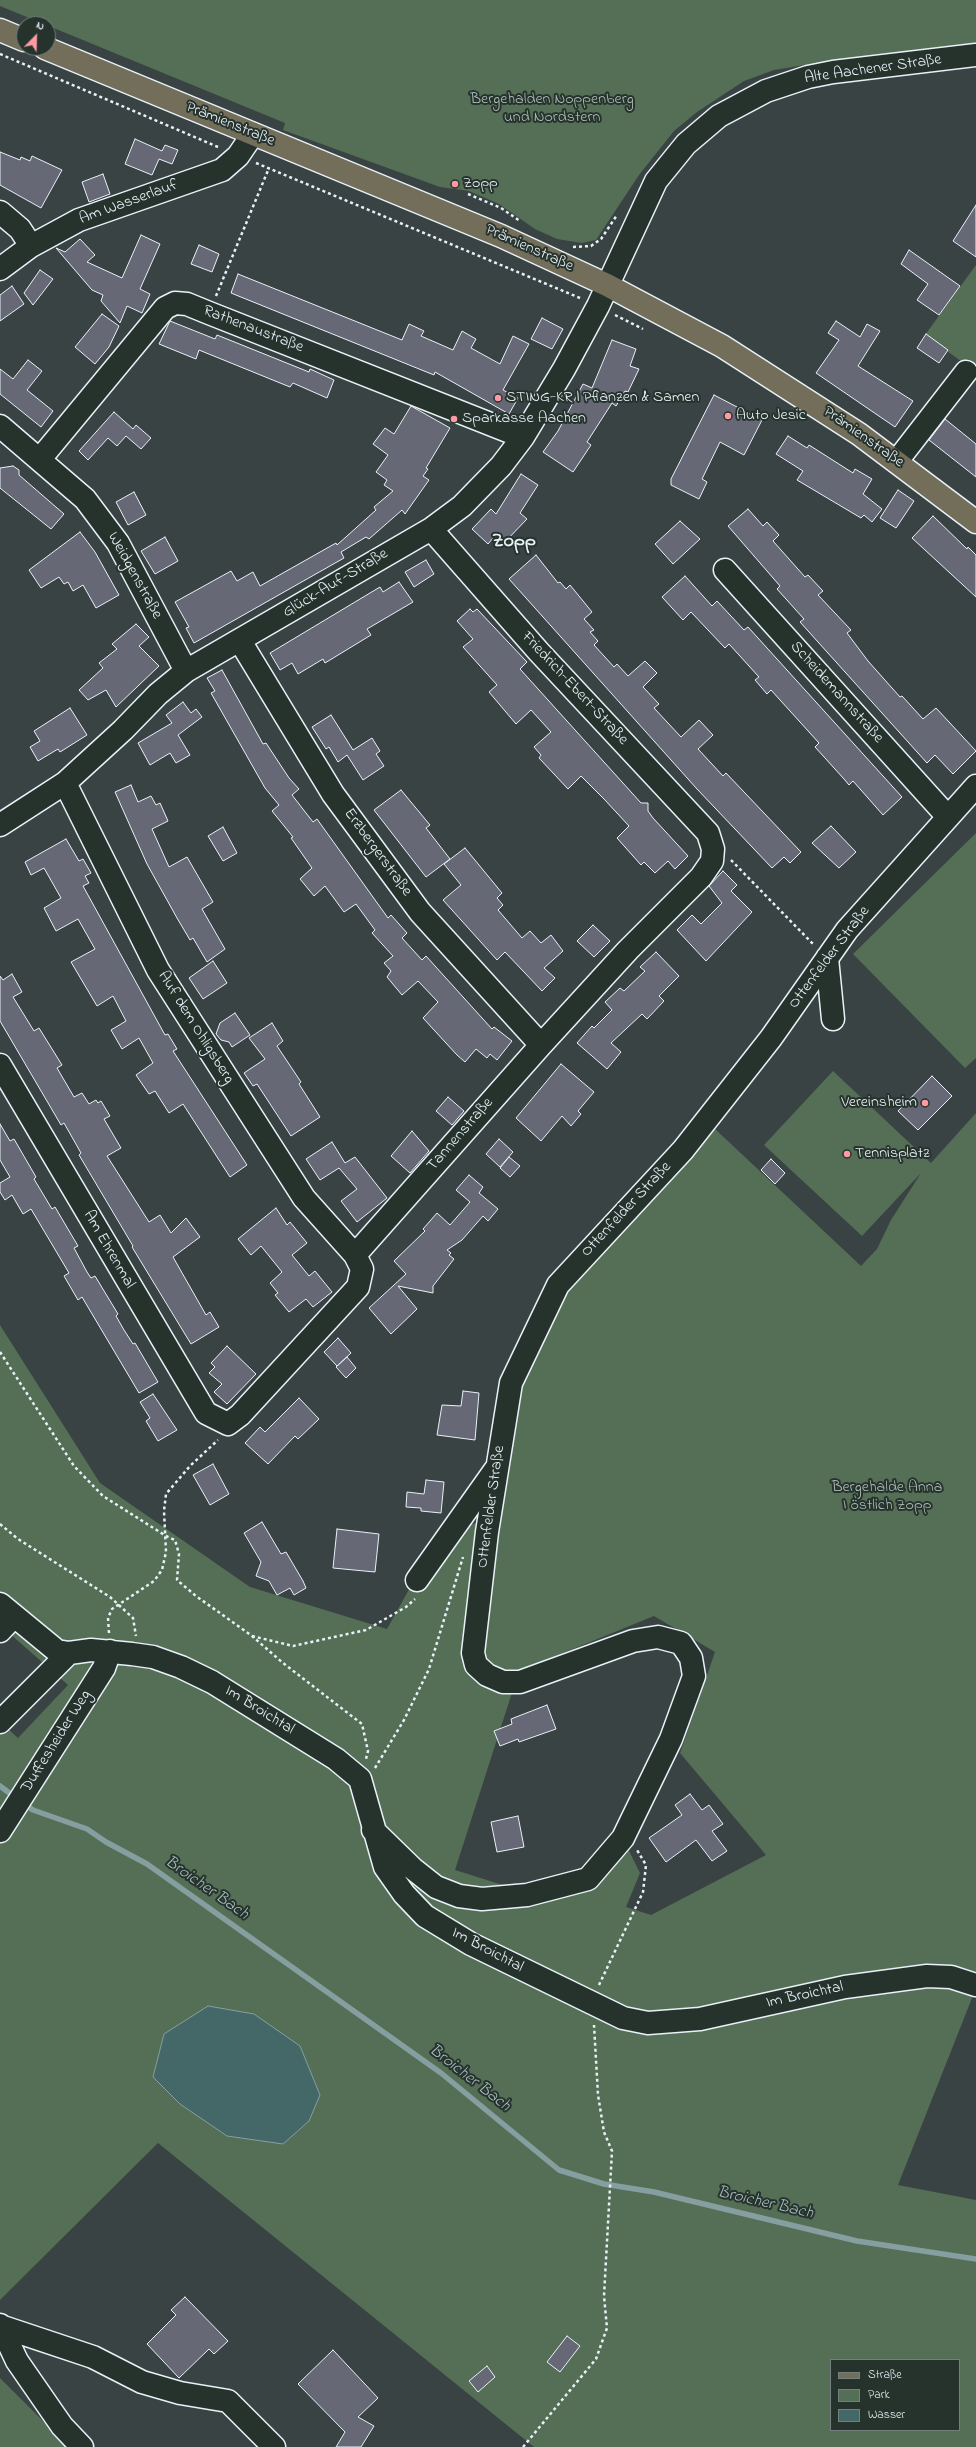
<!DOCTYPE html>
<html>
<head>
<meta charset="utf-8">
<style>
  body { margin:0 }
  #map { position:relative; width:976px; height:2447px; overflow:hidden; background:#394343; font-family:"Indie Flower",sans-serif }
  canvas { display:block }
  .legend { position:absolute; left:830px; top:2359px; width:130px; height:72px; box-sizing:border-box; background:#26332d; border:1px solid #747f7e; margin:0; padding:5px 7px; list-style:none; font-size:12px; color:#e8f1f8 }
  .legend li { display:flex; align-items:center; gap:8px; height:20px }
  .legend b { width:20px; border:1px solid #747f7e }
  .north { position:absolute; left:16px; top:16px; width:40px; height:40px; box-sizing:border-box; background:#26332d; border:1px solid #747f7e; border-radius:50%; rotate:23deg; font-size:11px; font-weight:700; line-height:16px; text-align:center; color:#e8f1f8 }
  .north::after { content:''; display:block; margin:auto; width:14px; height:18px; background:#ff9aa2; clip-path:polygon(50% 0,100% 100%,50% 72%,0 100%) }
</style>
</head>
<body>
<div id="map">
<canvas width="976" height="2447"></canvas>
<ul class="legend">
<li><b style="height:5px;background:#726e59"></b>Straße</li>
<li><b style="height:11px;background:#546f55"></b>Park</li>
<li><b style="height:11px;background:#436867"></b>Wasser</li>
</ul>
<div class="north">N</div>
</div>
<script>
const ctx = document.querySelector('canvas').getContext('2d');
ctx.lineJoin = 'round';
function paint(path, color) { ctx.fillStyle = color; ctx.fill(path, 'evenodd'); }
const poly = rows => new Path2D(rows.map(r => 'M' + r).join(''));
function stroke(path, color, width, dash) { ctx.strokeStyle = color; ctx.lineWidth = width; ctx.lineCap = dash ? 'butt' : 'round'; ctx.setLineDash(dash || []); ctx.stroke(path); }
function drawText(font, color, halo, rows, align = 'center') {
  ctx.font = font + ' "Indie Flower",sans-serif'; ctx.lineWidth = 4; ctx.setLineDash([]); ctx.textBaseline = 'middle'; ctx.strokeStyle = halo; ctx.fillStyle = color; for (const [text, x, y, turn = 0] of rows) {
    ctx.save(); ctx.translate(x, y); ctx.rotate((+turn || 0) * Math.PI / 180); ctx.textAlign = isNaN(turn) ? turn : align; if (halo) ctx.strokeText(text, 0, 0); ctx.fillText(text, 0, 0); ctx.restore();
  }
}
const green = poly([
  [0,0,976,0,976,44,799,66,774,70,744,81,697,112,674,131,639,175,596,240,582,243,557,239,535,229,499,204,469,191,440,187,283,130,285,123,0,6],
  [976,265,976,372,925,335],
  [976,833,976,1058,965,1068,853,954],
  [833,1071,931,1163,976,1113,976,1988,898,2185,976,2200,976,2447,534,2447,158,2143,0,2300,0,1734,6,1727,18,1738,68,1685,0,1625,0,1325,100,1483,250,1587,387,1629,442,1530,497,1519,519,1386,566,1289,714,1128,861,1266,877,1249,891,1220,921,1173,862,1236,764,1145],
  [654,1616,715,1652,680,1753,766,1855,651,1915,626,1907,640,1873,628,1849,522,1891,455,1870,519,1671],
  [831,2360,959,2360,959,2430,831,2430],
  [0,2378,69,2447,0,2447]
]);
const water = poly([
  [208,2006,254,2014,300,2046,320,2095,309,2121,283,2144,227,2136,180,2104,153,2077,164,2034,208,2006]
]);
const stream = poly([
  [0,1786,16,1798],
  [23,1803,33,1810,87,1829,106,1842,147,1864,441,2073,559,2170,604,2184,654,2192,857,2241,976,2259]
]);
const building = poly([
  [135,139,162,151,165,145,178,150,172,164,159,159,152,175,125,164,135,139],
  [0,152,20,160,21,157,30,161,32,156,62,170,41,208,0,185,0,152],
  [103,174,110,194,89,202,82,182,103,174],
  [976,205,976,257,953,241,976,205],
  [141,235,160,244,140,289,150,294,142,313,127,306,120,323,101,301,103,295,92,290,56,248,65,252,80,239,95,255,87,262,122,278,141,235],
  [199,245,219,254,212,272,191,264,199,245],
  [909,250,960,286,939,315,917,300,928,284,901,264,909,250],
  [40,270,53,279,33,305,24,293,40,270],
  [238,274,402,340,409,324,424,331,421,336,453,350,462,331,476,339,471,348,500,364,513,336,529,344,503,390,518,398,509,414,435,372,434,375,231,293,238,274],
  [12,286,24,304,0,321,0,295,12,286],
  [102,314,119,326,109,347,95,364,75,347,102,314],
  [542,318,563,329,552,349,531,339,542,318],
  [170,321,215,339,217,335,309,372,310,369,334,380,327,398,293,383,290,387,199,350,196,359,159,344,170,321],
  [836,321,860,337,867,324,880,331,858,366,913,401,895,427,816,373,839,340,828,333,836,321],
  [926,334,948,350,939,363,917,348,926,334],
  [612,340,636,349,630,366,639,369,628,392,625,391,616,406,612,403,587,442,591,445,573,472,543,452,558,431,583,384,592,388,612,340],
  [28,360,42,371,27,390,53,411,41,427,0,394,0,369,13,379,28,360],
  [714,395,762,420,744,455,720,442,702,479,707,482,699,499,671,485,671,479,714,395],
  [411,406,450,428,426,468,428,469,423,476,429,480,405,514,402,510,369,539,366,537,341,552,344,558,194,643,186,628,189,627,175,602,231,571,237,581,253,572,260,586,336,543,337,545,376,510,374,507,393,491,384,485,387,480,376,472,388,455,373,444,385,428,394,434,411,406],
  [114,412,133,429,136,425,151,438,141,449,126,436,117,446,108,438,88,460,79,451,114,412],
  [945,419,976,444,976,477,929,440,945,419],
  [788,436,807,448,809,445,853,473,855,469,872,479,863,494,882,509,872,522,864,515,861,518,797,480,803,471,776,454,788,436],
  [13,466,19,470,19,475,64,514,51,529,0,488,0,468,13,466],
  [521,474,538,485,520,513,527,519,502,545,494,537,488,544,472,529,491,509,496,514,521,474],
  [898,490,914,501,896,528,880,518,898,490],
  [134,492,146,515,128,525,116,502,134,492],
  [748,509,763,526,767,522,779,535,773,541,805,577,808,575,823,591,818,595,851,630,847,633,868,661,900,697,902,696,923,719,936,708,976,751,953,774,935,755,927,763,800,622,804,619,777,589,780,586,728,526,748,509],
  [933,516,967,549,968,547,976,555,976,597,912,538,933,516],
  [680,521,700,539,673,564,655,544,680,521],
  [80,532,95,552,119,595,96,608,83,585,73,591,68,582,64,584,59,577,41,588,29,570,80,532],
  [165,537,178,561,155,574,141,551,165,537],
  [536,555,558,583,560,582,566,589,570,585,592,612,584,619,594,630,590,632,598,641,594,645,614,667,617,664,628,676,645,661,657,673,643,687,659,704,654,708,681,737,699,720,713,735,698,749,723,776,726,773,801,852,790,863,784,857,772,868,697,789,509,579,536,555],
  [426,560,434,574,414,587,405,572,426,560],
  [685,576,712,606,717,601,744,630,748,627,902,797,883,815,853,781,849,785,844,779,815,747,819,743,771,690,767,694,755,680,759,677,729,644,725,648,691,612,683,620,662,597,685,576],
  [399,582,413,602,367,629,371,635,325,663,323,659,298,674,292,663,280,670,270,653,380,587,383,592,399,582],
  [470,609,473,612,477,609,509,643,527,662,520,669,641,803,648,803,648,811,653,818,688,856,675,869,668,861,655,873,644,862,641,865,617,838,629,826,604,799,581,776,568,789,539,758,541,755,534,747,551,732,531,710,516,724,489,692,497,685,463,647,473,639,457,621,470,609],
  [136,624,149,637,139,646,159,666,116,707,106,690,88,700,79,690,103,668,99,663,117,649,112,644,136,624],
  [222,670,263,744,266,743,289,778,299,789,292,795,313,822,317,819,388,918,391,915,407,933,402,938,422,960,426,956,492,1029,494,1027,512,1041,497,1060,490,1054,487,1058,476,1049,465,1062,457,1055,423,1018,438,1002,418,981,402,995,387,977,391,971,384,963,393,956,372,933,375,930,356,904,344,912,325,886,314,896,300,879,312,868,291,838,293,837,272,811,279,805,265,788,211,693,215,691,207,678,222,670],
  [183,702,191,713,196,709,202,717,178,735,190,755,176,763,170,753,150,765,138,743,172,723,166,715,183,702],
  [70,708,87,735,60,752,58,749,38,761,30,747,40,741,34,731,70,708],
  [331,715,353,750,372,738,380,751,376,754,384,766,363,780,347,755,338,762,329,747,326,749,312,727,331,715],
  [131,785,138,802,151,796,156,805,160,803,168,821,152,829,169,867,187,857,213,902,202,909,225,949,207,962,193,938,190,940,177,918,147,864,115,792,131,785],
  [401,790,430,825,426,828,450,859,426,877,374,810,401,790],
  [831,826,856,852,839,868,812,843,831,826],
  [223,827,237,853,223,861,208,836,223,827],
  [66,839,79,861,83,859,91,873,85,876,89,883,83,886,165,1035,168,1034,177,1049,173,1051,247,1165,230,1177,183,1104,169,1113,155,1091,149,1094,136,1075,153,1063,139,1038,122,1049,111,1030,126,1021,113,996,97,1006,71,962,95,949,78,919,56,931,44,908,61,898,44,868,31,875,25,862,66,839],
  [465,848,502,893,497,898,503,905,498,910,522,938,530,931,541,943,551,935,563,951,544,968,555,978,542,991,505,952,497,960,443,900,461,885,444,864,465,848],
  [723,871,737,885,731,891,752,912,706,961,677,930,692,915,701,924,722,903,709,886,723,871],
  [593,925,610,941,594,957,577,941,593,925],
  [656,952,679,976,659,996,664,1001,647,1019,642,1014,611,1043,621,1052,607,1069,577,1043,592,1026,594,1028,612,1010,605,1002,620,988,624,991,645,971,640,967,656,952],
  [213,961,227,983,203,999,189,978,213,961],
  [12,974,22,992,13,997,34,1031,39,1028,62,1065,57,1068,74,1097,82,1093,89,1104,96,1100,98,1103,101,1101,110,1116,104,1119,121,1148,107,1156,149,1222,160,1215,171,1233,186,1218,200,1237,173,1257,206,1315,210,1312,219,1327,191,1344,132,1247,133,1246,79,1155,81,1153,64,1123,61,1125,0,1021,0,976,3,980,12,974],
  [235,1013,250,1035,232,1047,229,1042,221,1040,216,1034,220,1023,235,1013],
  [272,1023,283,1041,277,1046,301,1082,299,1084,320,1117,291,1136,257,1084,253,1086,244,1073,265,1059,249,1038,272,1023],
  [561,1064,594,1092,578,1111,581,1114,571,1126,562,1116,541,1141,516,1118,561,1064],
  [932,1076,952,1096,918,1130,898,1111,932,1076],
  [448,1097,464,1111,452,1125,436,1111,448,1097],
  [0,1124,10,1141,14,1139,36,1177,34,1179,52,1209,55,1207,78,1246,74,1248,87,1272,91,1278,95,1276,118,1314,116,1316,124,1330,133,1344,135,1343,158,1382,139,1393,82,1297,78,1300,64,1276,69,1273,31,1209,23,1214,12,1195,5,1200,0,1192,0,1183,10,1177,0,1160,0,1124],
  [412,1131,429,1151,410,1173,391,1156,412,1131],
  [499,1139,513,1152,500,1167,486,1154,499,1139],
  [332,1142,345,1163,355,1157,387,1198,357,1222,341,1201,357,1189,339,1168,320,1180,306,1159,332,1142],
  [509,1157,520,1166,510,1177,500,1168,509,1157],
  [771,1159,785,1173,775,1184,761,1170,771,1159],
  [469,1175,483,1187,479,1193,498,1209,488,1221,483,1216,462,1240,447,1250,451,1253,449,1255,454,1259,433,1286,433,1293,398,1286,417,1309,391,1334,369,1308,406,1274,394,1261,425,1231,423,1229,437,1213,450,1225,470,1202,456,1190,469,1175],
  [276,1208,287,1225,290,1222,307,1243,292,1255,309,1276,315,1271,332,1292,313,1307,306,1299,289,1312,275,1295,278,1293,270,1283,282,1272,261,1246,251,1255,238,1239,276,1208],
  [338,1338,351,1353,337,1366,324,1352,338,1338],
  [227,1346,256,1374,227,1404,214,1392,222,1384,209,1373,215,1367,211,1363,227,1346],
  [347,1357,356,1368,346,1378,336,1367,347,1357],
  [463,1391,479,1393,475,1440,437,1435,442,1405,461,1406,463,1391],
  [153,1394,177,1430,158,1441,146,1421,150,1418,140,1402,153,1394],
  [299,1398,319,1419,298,1439,295,1436,268,1464,245,1443,260,1427,265,1432,299,1398],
  [213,1464,229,1494,210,1505,193,1475,213,1464],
  [426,1480,444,1482,441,1513,421,1511,421,1508,406,1507,407,1492,424,1494,426,1480],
  [262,1522,281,1554,286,1552,303,1581,306,1588,294,1595,290,1588,277,1595,269,1581,256,1576,261,1562,244,1533,262,1522],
  [337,1529,379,1534,375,1572,333,1568,337,1529],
  [547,1705,556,1729,519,1742,518,1739,500,1746,494,1731,512,1724,511,1719,547,1705],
  [690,1794,702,1810,709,1805,723,1824,712,1831,727,1851,712,1861,696,1840,666,1862,649,1838,682,1815,675,1805,690,1794],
  [518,1816,524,1847,497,1852,491,1822,518,1816],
  [185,2297,228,2341,214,2354,209,2349,179,2378,147,2344,176,2315,171,2310,185,2297],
  [567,2336,580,2346,560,2372,547,2362,567,2336],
  [333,2350,378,2398,358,2417,374,2426,361,2447,336,2447,345,2432,298,2384,333,2350],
  [487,2366,495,2377,478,2392,469,2381,487,2366]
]);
const path = poly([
  [0,54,218,147],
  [256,163,580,298],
  [468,194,501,208,520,221],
  [573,247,591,246,601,239,617,215],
  [216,296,269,168],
  [615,315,643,329],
  [731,860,813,944],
  [0,1352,74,1466,103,1496,166,1536,175,1540,179,1554,177,1580,196,1596,252,1636,283,1663,362,1724,368,1751,366,1759],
  [0,1524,18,1539,110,1597,133,1618,136,1636],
  [109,1633,108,1618,112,1609,154,1581,162,1570,166,1552,164,1511,166,1494,190,1466,218,1440],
  [252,1636,293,1646,366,1630,406,1607,415,1599],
  [375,1768,404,1720,429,1669,463,1557],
  [599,1985,643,1892,646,1865,637,1850],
  [523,2447,596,2359,607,2328,604,2296,612,2151,604,2132,598,2095,594,2025]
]);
const minor = poly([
  [0,212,20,229,31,246],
  [0,269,31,246,79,220,222,170,238,156,253,134],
  [0,426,85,499,118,543,186,671],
  [40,459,165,308,175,303,187,304,209,313,523,437],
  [897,461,966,372],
  [725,570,947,816],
  [240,641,333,794,420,912,541,1045],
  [65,783,158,970,304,1198,355,1255],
  [0,825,65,783,123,730,158,694,186,671,431,529,462,506,501,466,523,437,564,369,598,306,656,181,686,144,719,116,766,91,808,77,833,72,976,55],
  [827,958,833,1019],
  [0,1065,206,1413,228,1424,240,1415,358,1287,362,1269,355,1255,541,1045,628,950,701,877,712,861,713,849,708,833,539,652,431,529],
  [417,1580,495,1470],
  [0,1604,57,1651,69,1653,91,1650,132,1654,153,1657,181,1667,212,1682,336,1759,360,1779,385,1867,404,1894,425,1916,471,1944,623,2018,648,2023,700,2019,845,1987,927,1976,951,1977,976,1985],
  [0,1631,14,1616],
  [0,1722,69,1653],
  [373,1830,412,1868,436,1887,459,1896,482,1899,527,1895,588,1879,623,1838,671,1739,694,1676,691,1658,681,1643,658,1637,633,1641,520,1682,503,1682,487,1675,476,1665,473,1653,487,1532,511,1383,558,1285,683,1150,771,1038,847,930,976,786],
  [0,1831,104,1668,110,1651],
  [0,2325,17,2361,62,2426,82,2447],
  [3,2327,93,2357,142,2382,180,2393,228,2401,274,2447]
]);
const major = poly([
  [0,30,24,40],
  [45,48,501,236,607,285,722,346,859,434,976,522]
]);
const markers = [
  [455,184,4,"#ff9aa2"],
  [498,398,4,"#ff9aa2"],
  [728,416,4,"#ff9aa2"],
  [454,419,4,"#ff9aa2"],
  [925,1103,4,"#ff9aa2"],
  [847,1154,4,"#ff9aa2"]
];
const streetNames = [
  ["Alte Aachener Straße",873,70,-8],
  ["Prämienstraße",230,125,22],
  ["Am Wasserlauf",129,203,-20],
  ["Prämienstraße",529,249,24],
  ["Rathenaustraße",253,330,21],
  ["Prämienstraße",863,438,35],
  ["Weidgenstraße",134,576,61],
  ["Glück-Auf-Straße",336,584,-31],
  ["Friedrich-Ebert-Straße",574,689,47],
  ["Scheidemannstraße",836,693,48],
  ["Erzbergerstraße",377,853,54],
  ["Ottenfelder Straße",830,958,-53],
  ["Auf dem Ohligsberg",195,1028,58],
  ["Tannenstraße",461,1135,-49],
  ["Ottenfelder Straße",627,1210,-47],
  ["Am Ehrenmal",108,1250,60],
  ["Ottenfelder Straße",492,1507,-82],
  ["Im Broichtal",259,1711,32],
  ["Duffesheider Weg",57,1742,-58],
  ["Im Broichtal",487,1951,28],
  ["Im Broichtal",805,1996,-12]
];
const parkNames = [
  ["Bergehalden Noppenberg",552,100],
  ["und Nordstern",552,118],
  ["Bergehalde Anna",887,1488],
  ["I östlich Zopp",887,1506]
];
const poiNames = [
  ["Zopp",463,184],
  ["STING-KR | Pflanzen & Samen",506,398],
  ["Auto Jesic",736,416],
  ["Sparkasse Aachen",462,419],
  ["Vereinsheim",917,1103,"right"],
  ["Tennisplatz",855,1154]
];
const waterNames = [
  ["Broicher Bach",206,1889,35],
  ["Broicher Bach",469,2079,38],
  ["Broicher Bach",765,2204,13]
];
const districtNames = [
  ["Zopp",514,543]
];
paint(green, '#546f55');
paint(water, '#436867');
stroke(water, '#859fa1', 1);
stroke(stream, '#859fa1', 5.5);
paint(building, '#666876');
stroke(building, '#e8f1f8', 1);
stroke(minor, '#e8f1f8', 25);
stroke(major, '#e8f1f8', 25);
stroke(path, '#e8f1f8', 2.5, [3, 3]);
stroke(minor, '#26332d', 22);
stroke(major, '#726e59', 22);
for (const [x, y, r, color] of markers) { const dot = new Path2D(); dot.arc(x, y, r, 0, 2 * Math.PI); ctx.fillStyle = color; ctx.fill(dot); stroke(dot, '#26332d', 1.5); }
drawText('16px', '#e8f1f8', '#26332d', streetNames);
drawText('16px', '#adbdb7', '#26332d', parkNames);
drawText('16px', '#e8f1f8', '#26332d', poiNames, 'left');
drawText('italic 17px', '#a6babe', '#26332d', waterNames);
drawText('bold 20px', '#e8f1f8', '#26332d', districtNames);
</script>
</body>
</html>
